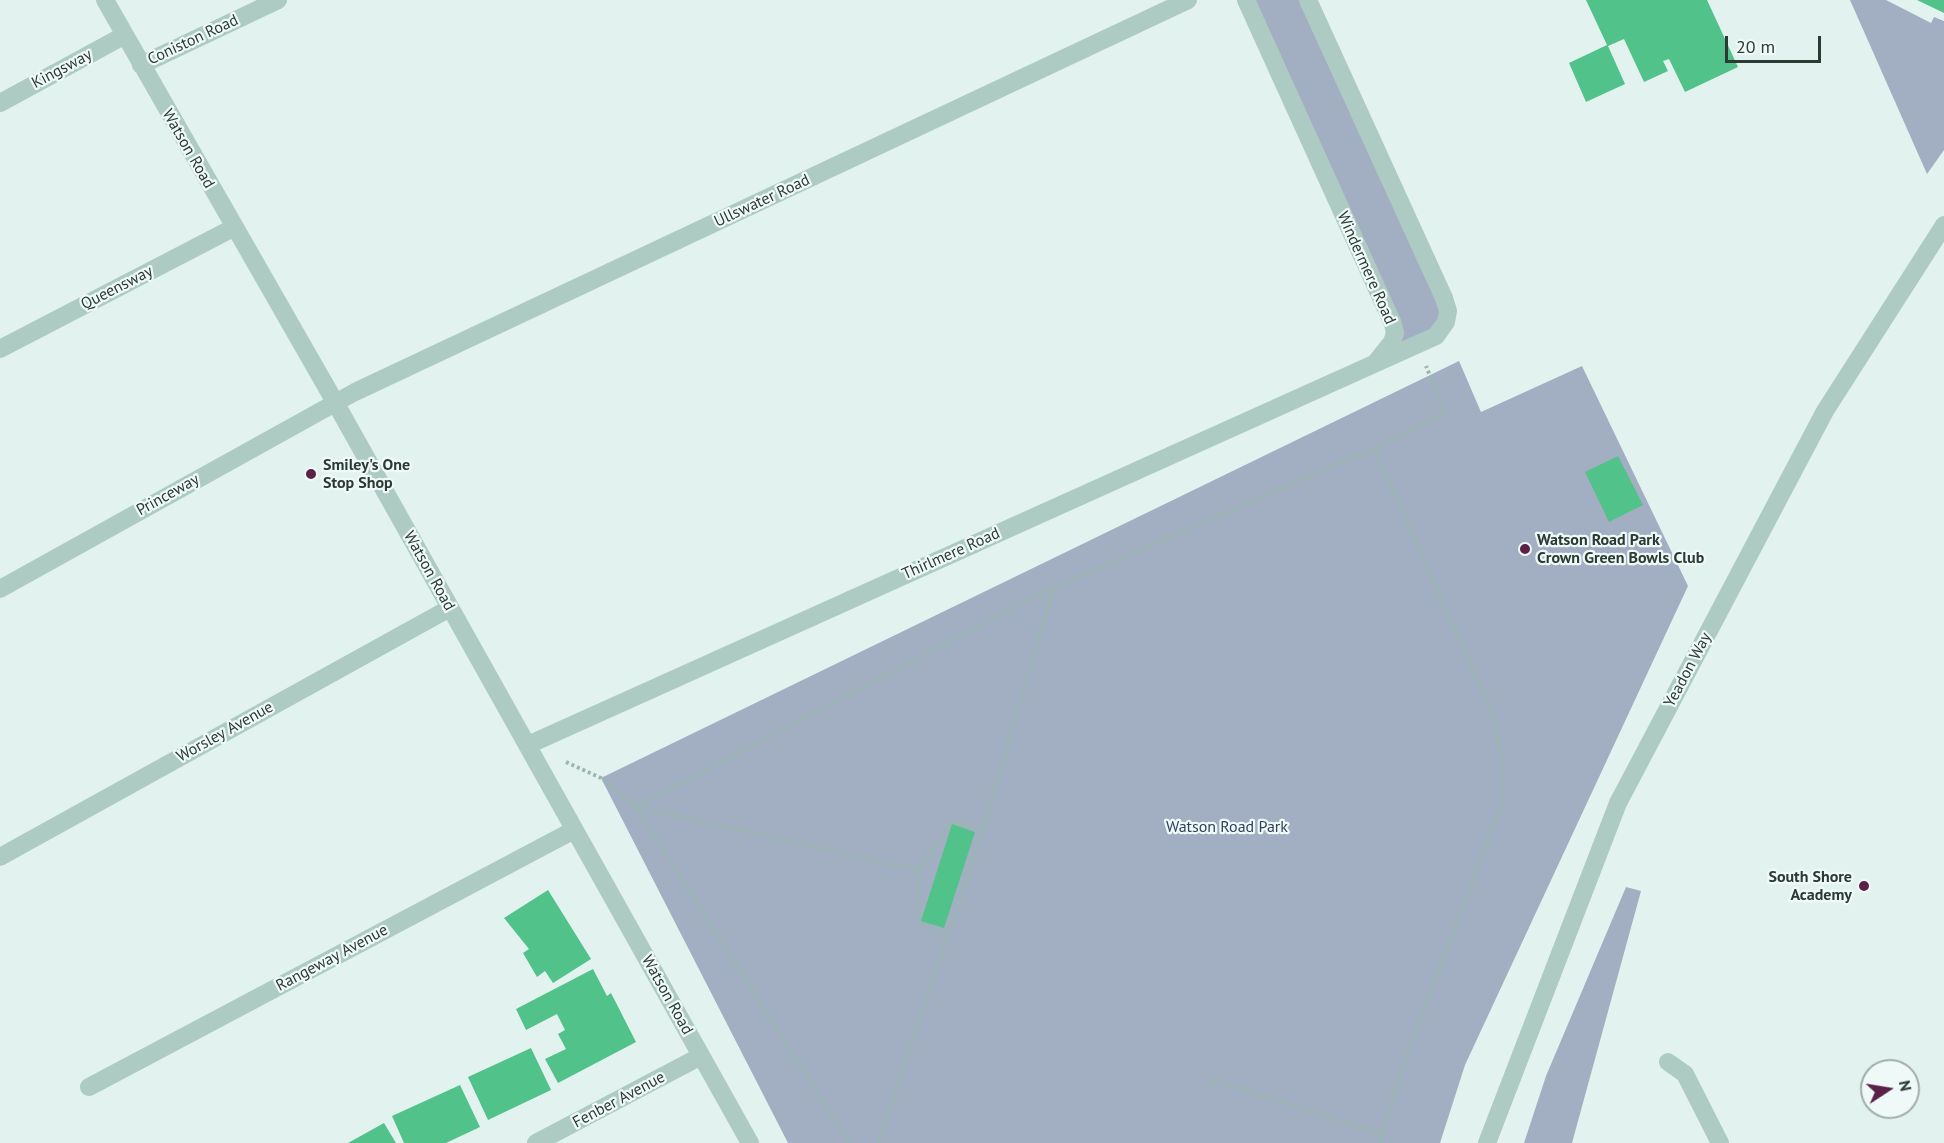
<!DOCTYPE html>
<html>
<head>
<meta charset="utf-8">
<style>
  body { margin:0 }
  #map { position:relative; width:1944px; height:1143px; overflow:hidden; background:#e2f3ef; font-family:"PT Sans",sans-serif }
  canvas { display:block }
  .north { position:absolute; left:1860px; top:1059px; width:60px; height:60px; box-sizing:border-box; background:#effaf8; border:2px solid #a1adaa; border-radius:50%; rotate:78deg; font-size:16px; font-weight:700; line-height:24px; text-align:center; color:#2c3a34 }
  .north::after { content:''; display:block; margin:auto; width:21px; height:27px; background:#5b2249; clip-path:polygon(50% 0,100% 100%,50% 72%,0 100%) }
  .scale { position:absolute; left:1725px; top:36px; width:96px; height:27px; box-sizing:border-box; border:3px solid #2c3a34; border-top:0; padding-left:8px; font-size:18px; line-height:21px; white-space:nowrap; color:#2c3a34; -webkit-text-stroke:4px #effaf8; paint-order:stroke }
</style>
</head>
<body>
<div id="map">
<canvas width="1944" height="1143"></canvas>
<div class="north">N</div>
<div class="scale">20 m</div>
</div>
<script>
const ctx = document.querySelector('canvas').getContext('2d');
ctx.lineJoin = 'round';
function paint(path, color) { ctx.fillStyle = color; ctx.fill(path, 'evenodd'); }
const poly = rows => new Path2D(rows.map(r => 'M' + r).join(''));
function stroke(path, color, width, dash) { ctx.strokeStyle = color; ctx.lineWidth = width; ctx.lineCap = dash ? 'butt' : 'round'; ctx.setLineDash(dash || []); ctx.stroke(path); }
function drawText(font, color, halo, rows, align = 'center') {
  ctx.font = font + ' "PT Sans",sans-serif'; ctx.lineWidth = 4.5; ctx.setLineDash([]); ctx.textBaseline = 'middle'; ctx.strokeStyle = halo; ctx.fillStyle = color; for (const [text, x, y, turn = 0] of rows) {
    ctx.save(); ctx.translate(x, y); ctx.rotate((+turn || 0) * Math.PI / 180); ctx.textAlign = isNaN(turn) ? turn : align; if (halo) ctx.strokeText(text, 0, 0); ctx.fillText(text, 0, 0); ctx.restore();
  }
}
const green = poly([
  [1246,0,1308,0,1448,311,1418,345,1392,342],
  [1850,0,1886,0,1931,23,1934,17,1944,21,1944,150,1927,174],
  [1459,361,1481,412,1582,366,1688,586,1465,1065,1440,1143,788,1143,601,778],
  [1626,887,1641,891,1572,1143,1524,1143,1546,1076]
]);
const building = poly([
  [1586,0,1707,0,1738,67,1685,92,1669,59,1663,61,1668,71,1644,82,1624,39,1608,46,1625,84,1586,102,1569,63,1607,45],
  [1917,0,1944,0,1944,13],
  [1618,456,1643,505,1609,522,1585,472],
  [952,824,975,832,944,928,921,921],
  [548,890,591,959,553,983,545,971,537,977,523,953,529,949,504,918],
  [593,969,607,996,611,993,636,1042,558,1083,545,1059,566,1049,558,1034,565,1030,557,1014,526,1030,516,1009],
  [531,1048,551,1090,488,1120,468,1077],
  [460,1085,480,1127,446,1143,404,1143,392,1116],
  [384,1123,396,1143,348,1143]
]);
const path = poly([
  [566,762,601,778,636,807,1037,595,1374,448],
  [636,807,849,1143],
  [637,807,918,870,919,923,947,935],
  [918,870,952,821,983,829],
  [1210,1087,1215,1080,1384,1135],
  [878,1143,983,829,1053,589],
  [1380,1143,1400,1073,1501,805,1501,752,1490,708,1374,448,1445,413,1426,366]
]);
const minor = poly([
  [105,0,335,402,750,1143],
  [1246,0,1393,324,1395,333,1392,342,1376,362],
  [141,65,278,0],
  [0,103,125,35],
  [0,349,233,228],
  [0,589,355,392,1188,0],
  [528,745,1436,336,1446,322,1448,311,1444,298,1308,0],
  [0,857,450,608],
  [1668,1062,1685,1074,1720,1143],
  [89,1087,574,830],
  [536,1143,701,1056],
  [1487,1143,1618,803,1825,411,1944,225]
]);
const markers = [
  [311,474,6,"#5b2249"],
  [1525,549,6,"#5b2249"],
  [1864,886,6,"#5b2249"]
];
const streetNames = [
  ["Coniston Road",193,40,-25],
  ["Kingsway",62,69,-28],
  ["Watson Road",188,149,60],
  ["Ullswater Road",762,201,-25],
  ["Windermere Road",1366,268,66],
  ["Queensway",117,288,-27],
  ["Princeway",168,495,-29],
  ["Thirlmere Road",951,554,-24],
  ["Watson Road",429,571,61],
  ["Yeadon Way",1688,670,-62],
  ["Worsley Avenue",225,732,-29],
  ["Rangeway Avenue",332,958,-28],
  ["Watson Road",667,995,61],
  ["Fenber Avenue",619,1100,-28]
];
const poiNames = [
  ["Smiley's One",323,465],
  ["Stop Shop",323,483],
  ["Watson Road Park",1537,540],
  ["Crown Green Bowls Club",1537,558],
  ["South Shore",1852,877,"right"],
  ["Academy",1852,895,"right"]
];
const parkNames = [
  ["Watson Road Park",1227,827]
];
paint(green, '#a2afc2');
paint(building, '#51c289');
stroke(path, '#98b7ad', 4, [3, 3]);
stroke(minor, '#adcbc3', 18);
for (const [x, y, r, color] of markers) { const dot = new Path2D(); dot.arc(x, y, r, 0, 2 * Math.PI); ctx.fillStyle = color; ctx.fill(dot); stroke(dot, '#effaf8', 2); }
drawText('16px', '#2c3a34', '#effaf8', streetNames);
drawText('bold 16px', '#2c3a34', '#effaf8', poiNames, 'left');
drawText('16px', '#303f58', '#effaf8', parkNames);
</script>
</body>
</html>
